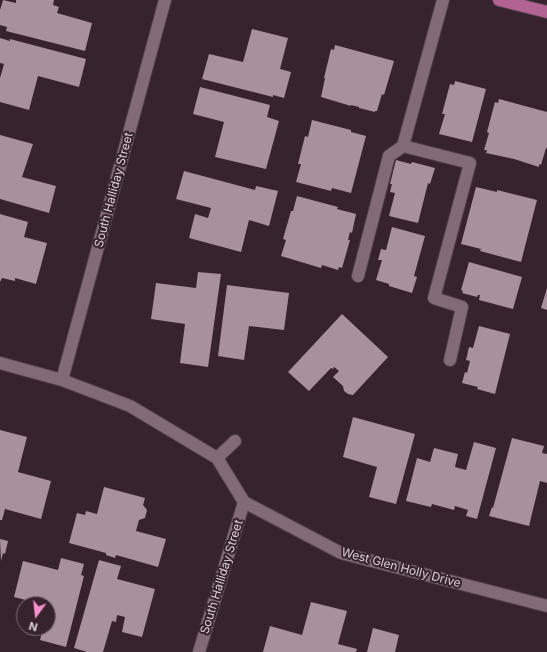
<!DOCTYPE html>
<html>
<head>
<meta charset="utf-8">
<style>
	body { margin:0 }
	#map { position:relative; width:547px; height:652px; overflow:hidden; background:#36232e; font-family:Inter,sans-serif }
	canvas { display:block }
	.north { position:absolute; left:16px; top:596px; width:40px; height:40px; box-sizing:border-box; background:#36232e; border:1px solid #7a6972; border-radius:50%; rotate:195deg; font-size:11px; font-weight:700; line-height:16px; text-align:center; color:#dfd2d9 }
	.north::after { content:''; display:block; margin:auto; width:14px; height:18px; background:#f790cd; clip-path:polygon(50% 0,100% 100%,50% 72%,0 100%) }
</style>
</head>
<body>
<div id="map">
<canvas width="547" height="652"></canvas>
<div class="north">N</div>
</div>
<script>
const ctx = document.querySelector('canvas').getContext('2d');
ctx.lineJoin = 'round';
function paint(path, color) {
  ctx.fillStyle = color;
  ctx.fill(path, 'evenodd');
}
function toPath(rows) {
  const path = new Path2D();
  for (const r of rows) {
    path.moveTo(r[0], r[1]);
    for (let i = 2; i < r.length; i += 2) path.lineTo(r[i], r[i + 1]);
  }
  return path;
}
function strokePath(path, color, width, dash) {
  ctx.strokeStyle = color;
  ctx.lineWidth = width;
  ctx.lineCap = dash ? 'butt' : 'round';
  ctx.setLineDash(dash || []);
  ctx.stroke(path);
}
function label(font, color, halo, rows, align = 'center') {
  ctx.font = font + ' Inter,sans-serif';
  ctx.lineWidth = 4;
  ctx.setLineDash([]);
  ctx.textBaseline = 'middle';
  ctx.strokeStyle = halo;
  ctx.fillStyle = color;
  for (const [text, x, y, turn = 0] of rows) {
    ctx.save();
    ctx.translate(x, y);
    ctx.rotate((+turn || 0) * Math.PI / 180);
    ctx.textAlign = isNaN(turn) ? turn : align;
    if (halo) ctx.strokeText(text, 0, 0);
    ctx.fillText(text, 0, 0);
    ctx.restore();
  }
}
const building = toPath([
	[3,0,16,3,16,0,54,0,53,5,59,7,57,13,92,23,85,51,6,31,7,27,0,25,0,10],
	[252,29,288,38,280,69,291,72,284,98,273,95,273,97,202,79,209,54,243,62],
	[0,38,10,41,10,39,86,59,79,87,38,76,29,110,0,102,0,78,4,64,0,63],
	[335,45,394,61,384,95,382,94,377,111,375,111,375,112,359,108,359,107,351,105,351,106,321,97,325,78,324,78,331,49,334,50],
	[455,81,486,89,472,142,439,134,445,114,442,114,450,84,454,85],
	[200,87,270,105,267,117,279,121,266,169,215,157,224,122,193,114],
	[499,99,547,112,547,148,546,148,541,165,539,164,539,167,514,159,486,153,487,150,484,150,489,133,487,132,495,102,498,103],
	[312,120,351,130,351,132,366,136,351,193,332,188,331,191,296,182,301,164,298,164,305,136,308,137],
	[0,135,33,144,22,177,56,186,49,213,0,199],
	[396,160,411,164,412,162,435,168,430,184,428,183,418,223,389,216,395,193,390,192,392,184,390,184],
	[184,171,255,190,256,186,278,191,269,226,249,220,241,252,189,238,195,214,208,218,211,208,176,199],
	[476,187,497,192,497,190,537,200,521,262,480,251,481,249,461,244],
	[297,196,338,207,337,209,356,214,352,233,350,232,348,240,350,240,342,268,339,267,338,270,322,265,321,268,281,256,286,240,283,239,291,211,293,211],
	[0,214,28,222,24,237,47,243,36,284,15,278,15,281,2,278,0,282],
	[392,227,425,236,414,276,417,277,412,293,389,286,389,284,376,280,382,260,378,260,381,249,386,250],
	[469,262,522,277,513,309,479,300,480,295,478,295,477,297,462,293,463,291,461,290],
	[198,272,221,274,208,367,180,363,185,324,151,319,156,283,196,288],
	[227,285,289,293,284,330,249,326,244,360,218,356],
	[547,288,547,310,541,308],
	[342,314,388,357,353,395,348,394,344,391,343,386,333,377,339,371,334,367,333,369,331,368,309,391,288,372],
	[479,326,510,334,495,394,477,389,478,387,462,383,465,372,467,373,470,361,466,360,469,347,473,348],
	[353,417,415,434,396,504,369,497,377,467,343,457],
	[0,430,27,437,18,472,51,481,41,519,5,509,2,520,0,520],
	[512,438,544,446,542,453,547,454,547,483,540,481,529,526,489,516,492,507,493,508],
	[474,442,496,448,477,519,466,516,468,510,455,506,454,510,432,504,431,507,406,501,417,458,430,462,434,448,458,454,455,467,466,470],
	[104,487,145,498,143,505,147,510,145,518,139,520,136,531,166,539,158,567,116,555,115,558,106,555,106,553,69,543,77,513,85,515,86,511,97,514],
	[0,539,8,541,5,554,3,553,1,561],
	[61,558,84,564,81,575,84,576,66,647,40,640,43,628,48,628,48,604,41,604,14,597,23,561,58,570],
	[99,560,121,566,117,579,155,589,142,637,122,632,125,617,117,615,116,622,112,621,103,652,87,652,74,648],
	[311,602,347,611,338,644,357,649,356,652,263,652,270,626,302,635],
	[373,628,399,635,395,652,367,652]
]);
const minor = toPath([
	[443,0,403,146,470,163,434,298,462,307,450,360],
	[358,276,389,156,403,146],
	[0,363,62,380,130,406,217,458,244,502,341,553,547,606],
	[62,380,165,0],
	[217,458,235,441],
	[199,652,244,502]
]);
const major = toPath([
	[499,0,547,12]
]);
const streetNames = [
	["South Halliday Street",114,190,-75],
	["West Glen Holly Drive",401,568,15],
	["South Halliday Street",222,577,-73]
];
paint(building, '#a9909d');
strokePath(minor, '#4f3f49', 14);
strokePath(major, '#4f3f49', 14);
strokePath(minor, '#826b77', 12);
strokePath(major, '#b26393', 12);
label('12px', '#dfd2d9', '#36232e', streetNames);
</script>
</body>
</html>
